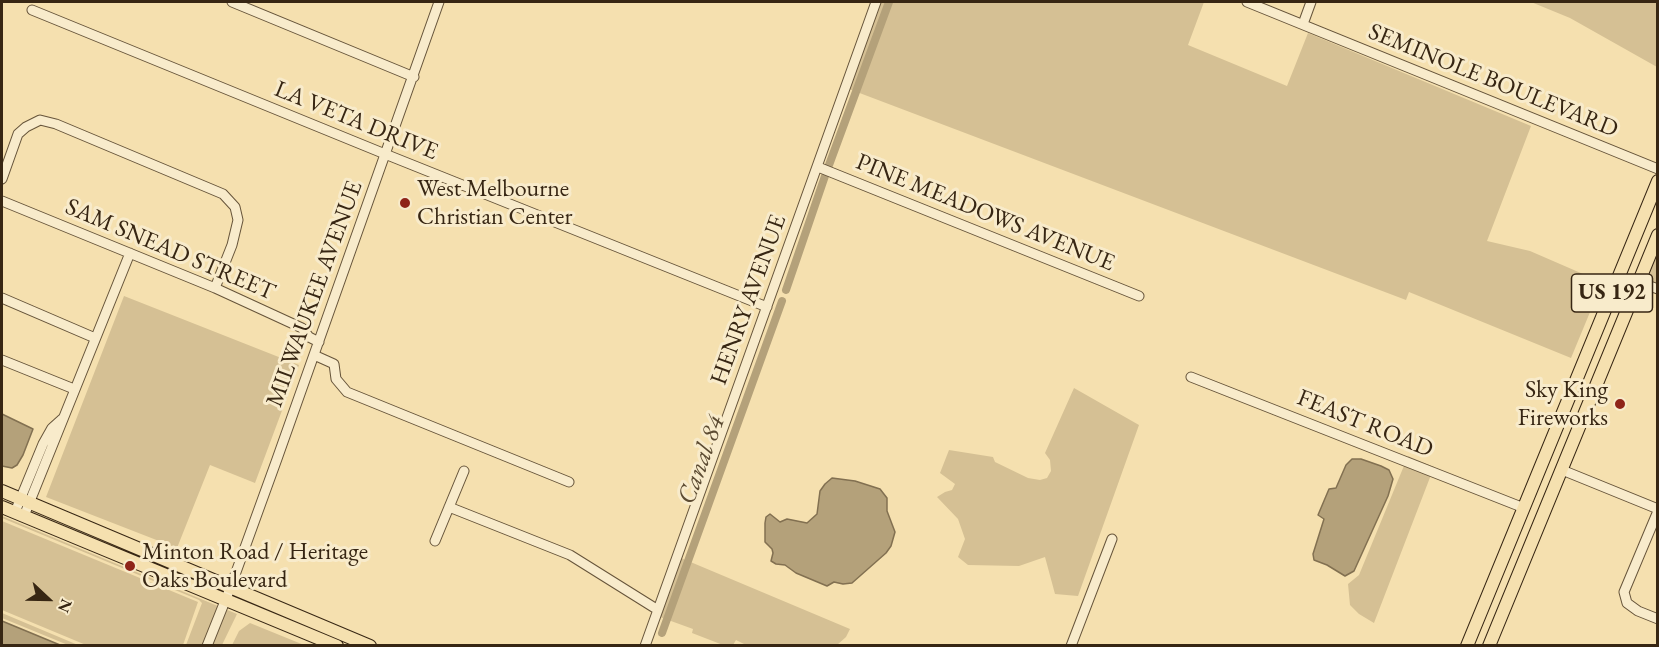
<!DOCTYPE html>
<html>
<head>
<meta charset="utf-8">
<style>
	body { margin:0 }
	#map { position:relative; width:1659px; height:647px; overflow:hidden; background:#f5e0af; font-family:"EB Garamond",serif }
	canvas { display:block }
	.frame { position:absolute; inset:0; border:3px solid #372613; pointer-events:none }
	.north { position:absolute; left:18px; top:569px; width:60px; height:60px; -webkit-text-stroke:4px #f8ebcb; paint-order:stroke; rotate:112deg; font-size:16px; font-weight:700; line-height:24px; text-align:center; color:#372613 }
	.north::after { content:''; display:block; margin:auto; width:21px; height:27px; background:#372613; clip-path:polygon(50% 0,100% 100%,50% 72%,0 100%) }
</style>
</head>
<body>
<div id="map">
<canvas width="1659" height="647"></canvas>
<div class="frame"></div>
<div class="north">N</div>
</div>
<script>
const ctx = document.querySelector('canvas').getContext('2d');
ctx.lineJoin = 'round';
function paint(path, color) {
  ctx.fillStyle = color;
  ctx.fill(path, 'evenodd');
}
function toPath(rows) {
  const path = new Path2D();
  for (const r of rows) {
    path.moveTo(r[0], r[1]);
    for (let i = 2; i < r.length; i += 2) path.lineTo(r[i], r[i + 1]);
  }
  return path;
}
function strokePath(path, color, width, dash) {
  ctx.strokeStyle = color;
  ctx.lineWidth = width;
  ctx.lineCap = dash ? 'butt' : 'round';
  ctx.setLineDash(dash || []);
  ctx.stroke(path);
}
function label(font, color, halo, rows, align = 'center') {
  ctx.font = font + ' "EB Garamond",serif';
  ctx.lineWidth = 6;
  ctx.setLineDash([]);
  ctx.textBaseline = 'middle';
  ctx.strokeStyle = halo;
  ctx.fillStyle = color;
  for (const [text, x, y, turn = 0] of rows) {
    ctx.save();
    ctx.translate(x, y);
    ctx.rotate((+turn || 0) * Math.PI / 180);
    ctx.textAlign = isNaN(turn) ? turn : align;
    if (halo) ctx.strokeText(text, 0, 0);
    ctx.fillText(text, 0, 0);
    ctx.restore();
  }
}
const green = toPath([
	[880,2,1204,2,1188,45,1287,86,1308,33,1531,126,1487,241,1530,251,1590,277,1600,288,1571,358,1409,292,1406,300,849,89],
	[1531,2,1657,2,1657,67,1570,18],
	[1657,248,1657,284,1645,279],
	[124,296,299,365,255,483,210,465,177,548,46,497],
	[1074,388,1139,425,1078,596,1055,594,1045,557,1019,566,968,565,958,557,965,539,958,519,937,497,945,492,952,490,955,484,940,473,949,450,993,457,995,462,1028,478,1040,480,1047,478,1051,471,1050,460,1045,453],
	[1408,456,1434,467,1374,623,1359,614,1350,605,1348,584,1359,575],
	[2,516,237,614,222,645,186,645,202,603,199,600,2,518],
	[2,521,198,602,183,645,86,645,2,610],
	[681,558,850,629,846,637,837,645,748,646,736,640,733,645,723,645,692,633,693,629,660,617],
	[2,613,78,645,68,645,2,618],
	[250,623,304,645,232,645,239,631]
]);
const water = toPath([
	[2,414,33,429,23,455,17,465,12,468,2,466,2,414],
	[1352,459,1361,459,1381,466,1389,470,1393,479,1388,496,1354,571,1345,576,1327,565,1314,560,1313,554,1324,519,1318,515,1329,489,1336,488,1346,465,1352,459],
	[832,478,855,481,880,489,887,498,887,511,895,532,891,546,886,553,852,583,843,584,834,582,827,586,796,573,785,565,776,564,771,561,773,553,772,549,765,542,765,523,766,517,770,514,780,522,787,519,807,523,817,514,820,491,825,484,832,478],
	[2,621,60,645,2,645,2,621]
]);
const canal = toPath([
	[829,165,889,2],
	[786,290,825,176],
	[662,633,782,301]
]);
const minor = toPath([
	[232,2,414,77],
	[1247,2,1658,169],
	[32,10,385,154,767,307],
	[1303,24,1311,2],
	[818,167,1139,296],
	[2,179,18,134,26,127,40,120,56,124,223,194,235,207,238,220,232,245,215,288],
	[2,201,215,288,302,328,309,337,319,342],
	[1638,282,1658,289],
	[2,298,95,338],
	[314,355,334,364,336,379,347,392,569,482],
	[2,360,74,389],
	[1191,377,1524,508],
	[1562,470,1658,509],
	[449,507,570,555,658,610],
	[1658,511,1624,592,1627,603,1638,611,1658,619],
	[15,512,43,444,52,428,62,419],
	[24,516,130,253],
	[435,541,464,471],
	[207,646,231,586,277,459,439,2],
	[645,646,876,2],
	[1071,646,1112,539]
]);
const major = toPath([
	[2,491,370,646],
	[2,507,337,646],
	[1467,646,1658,181],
	[1489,646,1658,235]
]);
const markers = [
	[405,203,6,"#8f2418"],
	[1620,404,6,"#8f2418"],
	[130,566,6,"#8f2418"]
];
const shields = [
	[1612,293,81]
];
const shieldNames = [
	["US 192",1612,293]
];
const streetNames = [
	["SEMINOLE BOULEVARD",1493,81,22],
	["LA VETA DRIVE",356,121,22],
	["PINE MEADOWS AVENUE",985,213,22],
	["SAM SNEAD STREET",170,250,23],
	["MILWAUKEE AVENUE",315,294,-70],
	["HENRY AVENUE",749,300,-70],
	["FEAST ROAD",1365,424,22]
];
const poiNames = [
	["West Melbourne",417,189],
	["Christian Center",417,217],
	["Sky King",1608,390,"right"],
	["Fireworks",1608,418,"right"],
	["Minton Road / Heritage",142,552],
	["Oaks Boulevard",142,580]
];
const waterNames = [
	["Canal 84",702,460,-70]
];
paint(green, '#d5c094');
paint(water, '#b4a17a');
strokePath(water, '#827051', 1.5);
strokePath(canal, '#b4a17a', 8);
strokePath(minor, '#66543a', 11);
strokePath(major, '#372613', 14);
strokePath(minor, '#f8ebcb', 9);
strokePath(major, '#f5e0af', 12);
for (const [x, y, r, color] of markers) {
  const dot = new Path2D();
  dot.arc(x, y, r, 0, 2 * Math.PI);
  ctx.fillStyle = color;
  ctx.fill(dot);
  strokePath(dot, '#f8ebcb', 2);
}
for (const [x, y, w] of shields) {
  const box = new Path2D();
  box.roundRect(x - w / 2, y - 19, w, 38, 4.5);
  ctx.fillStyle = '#f8ebcb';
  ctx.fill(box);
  strokePath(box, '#372613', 1.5);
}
label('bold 22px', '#372613', null, shieldNames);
label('24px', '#372613', '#f8ebcb', streetNames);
label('24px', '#372613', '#f8ebcb', poiNames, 'left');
label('italic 26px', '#5c4b32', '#f8ebcb', waterNames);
</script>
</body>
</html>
